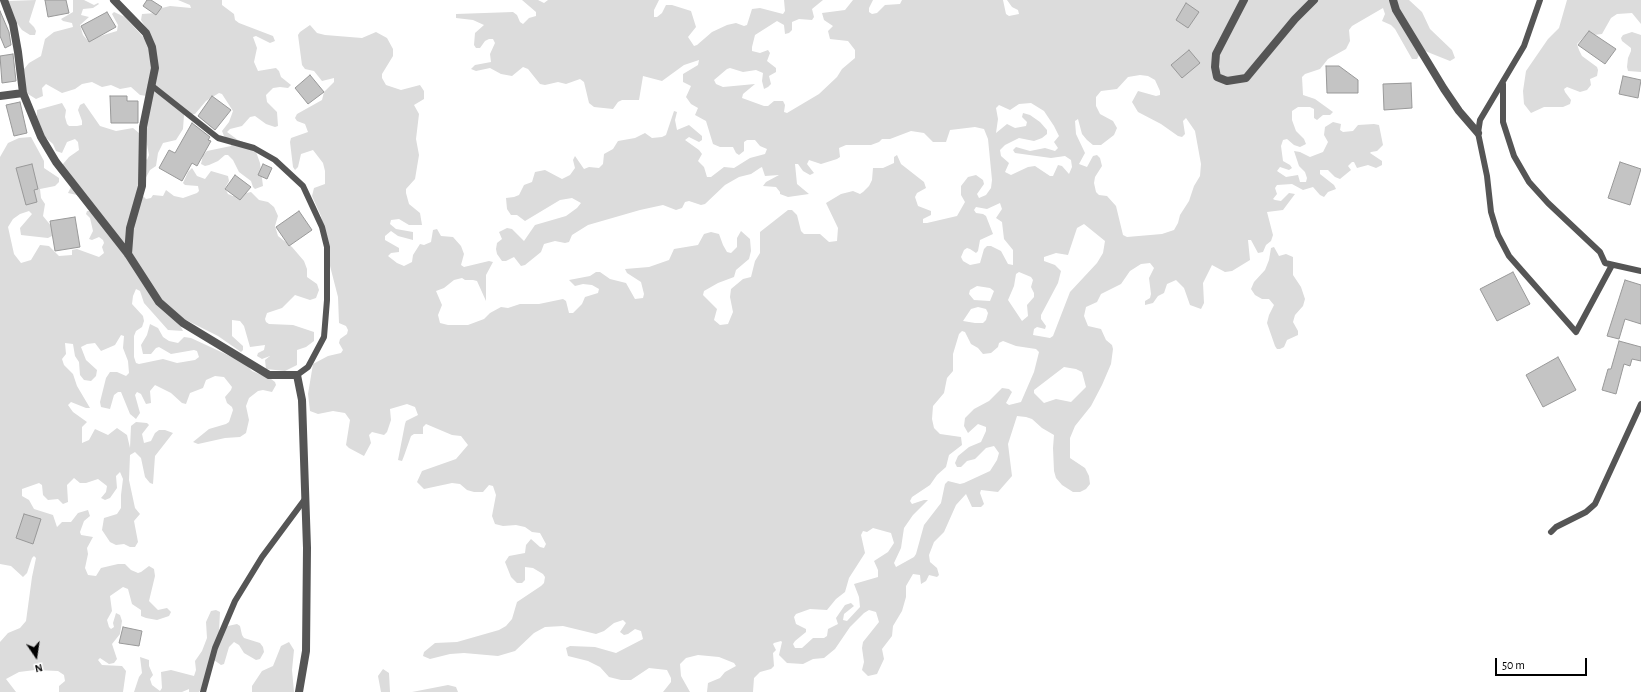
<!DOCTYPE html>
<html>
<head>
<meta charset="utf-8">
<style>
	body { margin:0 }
	#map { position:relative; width:1641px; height:692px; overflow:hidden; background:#fff; font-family:"Alegreya Sans",sans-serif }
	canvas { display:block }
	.north { position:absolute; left:16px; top:636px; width:40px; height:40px; -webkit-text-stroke:3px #fff; paint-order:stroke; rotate:167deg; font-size:11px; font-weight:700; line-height:16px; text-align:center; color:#000 }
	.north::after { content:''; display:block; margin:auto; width:14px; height:18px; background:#000; clip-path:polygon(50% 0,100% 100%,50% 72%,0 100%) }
	.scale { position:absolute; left:1495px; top:658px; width:92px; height:18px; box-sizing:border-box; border:2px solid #000; border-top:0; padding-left:5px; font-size:12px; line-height:14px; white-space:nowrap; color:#000; -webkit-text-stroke:3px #fff; paint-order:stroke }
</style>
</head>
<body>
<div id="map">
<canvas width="1641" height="692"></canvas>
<div class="north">N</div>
<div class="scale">50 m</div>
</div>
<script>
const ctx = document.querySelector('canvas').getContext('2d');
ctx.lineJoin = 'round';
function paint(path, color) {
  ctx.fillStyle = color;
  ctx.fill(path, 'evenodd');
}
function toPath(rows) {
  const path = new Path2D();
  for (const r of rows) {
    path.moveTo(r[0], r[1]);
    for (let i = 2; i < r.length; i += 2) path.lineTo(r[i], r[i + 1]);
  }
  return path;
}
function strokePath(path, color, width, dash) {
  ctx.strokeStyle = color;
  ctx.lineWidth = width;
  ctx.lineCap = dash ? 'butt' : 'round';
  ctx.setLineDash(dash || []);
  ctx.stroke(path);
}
const green = toPath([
	[36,0,29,22,34,27,36,31,35,35,30,35,22,30,8,11,8,1],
	[73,0,84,0,94,5,98,3,99,4,93,8,83,9,81,15,89,17,80,25,83,35,89,42,97,37,117,31,118,25,112,14,114,12,125,17,144,38,146,28,141,20,142,14,156,13,162,8,170,6,191,8,190,5,178,0,222,0,222,5,234,14,235,20,239,23,273,36,275,41,270,43,256,36,253,37,257,48,254,62,258,71,276,68,279,71,281,77,291,85,288,88,280,87,273,88,266,95,267,102,277,112,278,126,275,127,266,124,255,116,250,117,242,126,230,129,227,132,238,140,254,146,260,163,263,186,255,189,253,187,251,181,239,172,233,160,228,155,225,155,218,161,209,165,205,166,201,164,203,155,207,151,231,146,231,142,224,136,222,131,229,122,233,111,222,94,219,93,206,101,195,114,184,115,183,129,176,140,163,143,158,153,156,166,150,170,142,185,142,195,146,199,151,198,153,195,163,196,166,190,174,196,183,198,197,193,199,191,198,186,185,185,183,183,188,172,192,168,197,176,205,179,211,171,228,176,229,181,225,188,228,194,233,196,251,192,259,200,268,202,274,207,278,216,275,226,278,236,292,247,304,261,307,269,307,277,317,284,319,290,316,298,310,300,295,295,282,308,267,313,265,319,266,322,269,324,293,325,314,332,314,341,306,347,297,350,297,365,285,371,266,369,265,360,270,356,262,359,257,356,258,353,264,350,265,345,250,347,244,326,240,321,232,320,232,336,243,346,243,350,241,352,218,336,182,318,179,323,183,331,168,330,144,303,140,291,136,289,133,296,132,304,143,316,144,321,142,327,136,331,134,336,134,357,136,363,139,364,163,359,177,363,195,360,199,357,197,351,194,350,171,354,159,347,156,348,151,354,143,354,141,345,147,335,150,324,158,328,163,337,169,341,178,343,184,337,191,338,245,363,252,371,271,379,275,382,276,385,272,392,263,390,258,391,249,398,246,406,249,420,246,433,240,437,225,438,198,444,193,442,209,429,226,424,229,422,233,410,232,407,227,403,225,397,231,390,232,387,224,377,215,376,206,380,203,388,190,393,186,404,182,403,171,393,155,385,150,391,151,403,146,404,141,394,137,392,135,395,140,413,136,419,130,414,121,392,118,392,114,395,110,409,101,407,100,402,106,378,110,372,117,372,126,376,129,373,128,361,123,348,124,336,121,335,115,345,101,351,95,343,87,344,81,347,86,360,97,370,96,376,91,381,84,380,80,375,79,362,75,356,73,344,65,343,66,354,62,359,64,365,73,374,77,386,90,408,86,408,71,402,68,405,73,412,87,422,82,427,82,443,89,440,95,429,108,435,117,428,127,435,130,448,131,426,136,422,147,423,149,425,142,434,144,443,151,441,155,433,159,430,165,430,173,433,155,456,153,484,150,483,145,477,141,458,135,452,130,455,129,480,135,508,140,514,134,521,138,542,135,547,130,547,124,544,116,545,110,542,102,530,104,518,117,514,121,508,121,495,123,479,120,472,116,476,117,488,110,498,105,500,101,498,106,492,107,486,98,479,86,483,80,483,74,478,67,485,68,502,63,504,58,499,48,500,43,495,42,485,39,483,22,489,22,496,29,500,34,509,53,515,57,527,62,522,71,522,78,513,88,510,90,516,84,521,80,532,81,535,93,537,87,548,88,554,85,568,88,575,96,576,101,568,118,564,125,564,131,570,138,573,141,572,149,566,154,569,155,576,149,601,158,610,167,608,171,612,169,616,157,620,146,618,141,616,141,610,132,604,128,589,123,587,110,596,112,611,107,620,109,627,111,629,114,627,113,623,116,613,120,615,122,621,120,634,112,644,117,659,114,663,109,664,100,658,98,660,102,665,122,666,126,671,123,692,59,692,59,686,65,681,64,675,58,671,35,670,19,672,6,679,16,692,0,692,0,642,8,633,20,628,26,621,32,577,36,558,34,556,32,558,27,573,23,577,11,566,0,564,0,157,8,143,19,138,31,137,44,161,44,168,59,178,59,182,55,186,40,189,41,198,45,204,43,216,52,227,52,236,48,238,21,235,20,228,32,214,29,211,20,214,13,219,8,227,14,254,21,263,31,260,40,245,49,246,59,256,72,255,72,250,77,249,99,257,104,253,102,247,104,243,103,240,99,237,92,240,89,239,93,231,90,218,86,214,87,211,90,211,77,195,68,193,72,185,63,172,63,164,69,157,79,150,78,142,75,139,67,142,62,153,56,151,53,144,45,137,37,117,37,110,62,103,66,110,65,117,67,124,69,126,77,126,82,125,82,121,78,110,80,105,84,103,100,126,116,131,133,128,139,133,142,154,147,160,149,155,144,129,147,96,140,95,131,87,120,89,111,85,102,87,92,82,82,84,75,89,62,93,46,84,42,88,43,96,36,99,28,94,25,90,24,69,29,63,41,56,45,39,54,32,73,27,72,23,63,21,61,19,73,12],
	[522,0,538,0,544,3,548,0,659,0,654,10,654,17,657,17,662,13,666,5,672,5,691,11,696,27,688,37,694,46,697,45,712,32,727,25,736,23,744,26,747,25,752,9,760,8,783,14,785,11,784,0,823,0,812,9,814,17,812,20,799,19,792,22,792,30,789,33,785,34,784,25,777,21,755,35,752,47,752,51,760,53,768,50,770,53,767,61,776,68,776,72,769,76,771,84,768,87,764,89,762,81,763,73,756,70,743,72,730,68,727,69,714,80,716,84,723,87,755,84,743,94,742,98,764,106,768,106,774,101,783,101,785,105,784,112,787,113,819,94,837,77,842,69,855,58,855,50,848,41,830,39,828,31,833,26,824,20,822,13,845,10,853,0,873,0,869,8,869,12,872,14,877,13,885,5,900,4,902,0,1003,0,1006,14,1009,16,1019,14,1018,10,1012,7,1007,0,1409,0,1422,12,1430,29,1452,50,1455,58,1450,61,1425,51,1420,53,1417,59,1412,59,1395,29,1391,25,1382,21,1385,14,1383,8,1352,26,1349,30,1350,41,1346,49,1328,59,1320,69,1305,74,1302,77,1303,95,1315,99,1333,112,1330,115,1323,115,1317,120,1314,118,1314,109,1310,107,1298,107,1292,111,1292,120,1296,131,1304,139,1306,144,1300,147,1294,145,1287,139,1283,140,1281,146,1283,161,1290,165,1292,168,1289,170,1280,167,1277,171,1286,177,1298,175,1300,182,1306,182,1307,178,1305,172,1299,166,1294,151,1300,152,1310,157,1323,152,1328,142,1324,135,1325,127,1333,122,1341,124,1340,130,1343,132,1353,131,1358,125,1374,124,1379,125,1383,145,1377,151,1371,152,1370,153,1382,161,1382,165,1376,168,1368,165,1357,168,1354,162,1352,162,1348,166,1351,170,1340,179,1335,177,1328,170,1320,170,1320,174,1334,185,1336,189,1328,192,1324,197,1320,195,1313,187,1303,190,1292,184,1277,185,1275,188,1277,194,1273,199,1275,200,1281,201,1289,193,1295,194,1283,210,1267,212,1273,235,1271,241,1266,245,1263,252,1258,253,1251,240,1248,240,1250,260,1232,271,1225,272,1212,265,1203,283,1204,303,1201,309,1190,305,1184,288,1176,280,1167,284,1164,293,1158,296,1153,303,1145,305,1145,301,1150,298,1151,294,1149,278,1154,268,1150,263,1141,264,1130,271,1121,284,1101,294,1097,302,1086,307,1084,316,1088,326,1101,329,1106,340,1112,345,1113,349,1111,364,1102,385,1091,406,1075,426,1070,438,1070,458,1085,468,1089,476,1090,484,1086,489,1080,492,1073,492,1062,485,1056,478,1054,471,1053,448,1054,435,1042,428,1032,419,1026,417,1017,416,1008,444,1012,476,998,492,981,490,980,493,984,504,981,507,972,507,966,494,956,505,944,532,934,542,929,555,930,562,937,568,939,575,937,577,929,575,926,581,921,584,920,575,913,574,906,586,906,597,902,611,893,626,892,636,882,649,884,659,877,674,868,676,862,670,864,662,862,648,863,642,879,622,876,612,869,610,864,613,850,627,835,649,824,658,813,659,803,664,787,663,779,655,782,642,781,641,774,643,773,644,776,650,773,653,774,666,771,669,760,672,754,678,753,692,707,692,708,683,720,678,725,672,736,666,734,663,719,657,698,655,686,658,680,664,681,676,690,692,663,692,671,682,671,678,667,670,649,668,631,680,621,680,609,677,600,667,588,661,568,656,566,648,570,646,595,647,616,653,643,639,641,631,635,629,628,634,624,635,620,632,626,623,623,620,614,623,604,631,596,634,563,626,545,627,534,633,515,651,498,656,464,653,450,654,430,659,423,656,424,652,435,643,457,642,499,630,506,626,512,619,517,602,541,586,544,583,545,577,543,574,533,568,525,567,525,580,522,583,517,583,511,577,505,562,509,556,525,553,526,545,531,539,540,547,544,548,546,544,540,533,532,532,525,527,516,525,503,526,495,524,492,516,496,495,493,486,489,485,483,492,474,492,467,490,460,484,452,483,424,489,417,482,422,471,456,459,468,445,461,436,452,435,426,424,423,427,423,434,414,434,411,436,404,456,402,461,398,460,405,424,406,421,418,415,415,407,407,404,390,409,391,420,387,432,384,435,372,432,369,435,371,443,364,456,349,448,346,445,350,420,345,413,333,411,318,414,310,411,308,394,313,364,328,356,341,353,343,350,339,343,340,339,347,334,348,330,346,326,339,323,338,297,329,262,328,246,321,216,312,196,314,188,325,184,325,171,323,163,313,150,301,154,298,167,295,170,293,167,290,142,291,138,308,132,305,124,297,121,295,118,297,114,322,100,324,92,334,82,334,78,322,81,314,71,305,69,302,65,298,35,300,32,310,25,317,33,325,35,362,38,376,32,387,38,393,49,393,56,382,74,382,78,386,85,401,90,420,85,424,91,424,99,414,105,419,114,416,139,419,155,415,179,406,189,406,193,409,204,420,213,422,225,409,225,399,219,391,220,390,224,396,229,413,232,413,240,398,236,391,231,385,236,385,240,399,248,399,252,391,253,388,256,397,263,404,266,412,262,413,255,420,244,424,245,431,242,433,230,437,229,441,236,453,237,461,246,464,254,461,265,464,267,489,261,493,262,486,275,486,301,477,281,473,280,465,280,462,278,454,280,444,288,436,291,442,305,438,315,440,323,448,325,468,325,484,319,490,313,501,307,508,308,520,304,539,304,563,299,566,301,569,313,573,313,582,304,585,297,598,293,599,289,592,285,583,284,575,286,569,280,590,276,596,272,600,272,610,279,626,283,635,299,643,298,644,294,641,282,627,273,625,269,649,267,669,260,674,249,698,245,704,234,711,232,719,234,723,245,727,252,731,253,737,247,737,238,741,231,750,239,751,251,749,259,736,270,734,277,718,283,704,291,703,295,717,309,714,320,720,325,728,324,733,312,730,297,731,289,743,279,751,277,755,261,760,253,760,232,788,210,792,210,797,215,801,231,804,234,820,234,829,242,837,241,838,228,826,203,841,194,853,191,860,194,863,192,869,186,872,180,873,168,883,168,894,163,894,157,897,155,901,164,924,182,926,188,917,193,915,197,918,206,931,211,931,215,923,219,923,223,927,223,957,216,965,202,961,195,961,186,968,177,976,175,983,180,984,184,977,194,979,198,986,195,991,188,992,180,988,139,984,129,975,127,950,130,946,142,933,142,924,133,911,131,890,139,882,139,879,142,871,145,846,145,839,148,840,157,837,159,821,164,809,160,807,164,814,173,810,175,803,171,798,164,795,164,797,184,809,194,788,197,780,194,780,192,776,187,763,186,766,182,779,175,765,176,762,167,760,168,751,174,739,177,725,185,705,204,701,205,689,201,685,202,682,208,676,210,663,205,640,210,588,225,572,235,569,242,565,243,555,241,544,244,541,252,525,265,521,266,514,257,506,261,502,261,497,254,496,249,497,243,502,239,499,232,507,228,512,229,524,241,535,225,566,216,577,208,581,203,572,198,560,200,525,221,517,215,511,215,507,209,506,198,514,197,519,195,524,185,532,182,535,172,545,170,562,179,570,175,575,168,573,160,575,156,584,169,589,167,599,168,603,164,604,154,613,149,618,141,635,138,645,133,652,138,662,137,666,135,674,111,677,112,675,120,677,130,689,125,702,136,702,140,699,142,689,137,685,140,699,150,702,154,698,161,704,167,707,177,711,177,724,167,734,168,750,158,765,154,767,149,760,146,755,140,747,140,744,142,744,151,739,155,736,153,733,147,720,147,713,144,706,121,695,115,698,108,691,104,686,97,691,86,683,82,683,74,698,65,699,60,684,65,662,81,643,76,639,100,622,100,618,102,613,109,594,107,589,103,584,82,580,79,566,84,558,82,545,85,540,84,528,69,523,67,512,76,501,74,490,68,476,71,471,69,475,65,491,62,490,54,495,43,493,39,489,39,485,41,480,48,476,48,474,45,475,33,484,25,473,20,456,18,456,14,513,12,517,15,520,22,523,24,529,18,536,16,536,12],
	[1140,75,1148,76,1155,80,1160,91,1160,95,1156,96,1138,91,1132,102,1138,112,1161,124,1178,136,1182,137,1185,134,1183,121,1186,118,1195,131,1201,164,1200,176,1194,186,1189,201,1180,215,1178,223,1174,230,1162,234,1127,237,1123,235,1116,206,1107,196,1099,195,1096,192,1094,183,1095,177,1102,166,1100,158,1097,155,1093,156,1087,167,1079,164,1085,153,1076,134,1075,121,1078,119,1082,134,1087,140,1093,145,1101,145,1114,135,1117,128,1113,121,1100,114,1096,106,1096,97,1101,91,1117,89,1128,77],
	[1031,103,1044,111,1054,126,1059,136,1054,142,1058,148,1055,151,1045,148,1030,151,1016,147,1013,150,1015,153,1051,158,1065,156,1071,160,1072,167,1069,174,1062,166,1058,165,1053,176,1050,176,1035,166,1028,167,1011,175,1005,172,1009,163,1001,156,1000,150,1005,145,1019,138,1034,141,1042,138,1047,134,1047,130,1040,122,1030,115,1023,113,1022,117,1027,122,1026,126,1015,128,1007,124,996,133,998,119,996,108,999,105,1010,110,1019,104],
	[1000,203,1002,209,996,218,1002,222,1004,239,1013,250,1013,265,1008,264,1001,251,991,246,987,246,984,249,980,263,970,265,963,261,961,257,964,250,967,248,970,249,976,253,978,251,980,240,993,234,986,216,983,214,976,213,974,210,976,207,987,209],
	[1084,224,1105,241,1103,253,1097,263,1070,292,1053,336,1050,338,1033,335,1034,329,1037,327,1045,329,1046,326,1041,319,1041,315,1058,283,1061,271,1055,265,1044,261,1044,257,1056,253,1068,255,1077,228],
	[1019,272,1031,277,1033,280,1031,287,1034,293,1034,297,1027,305,1028,316,1022,321,1008,300,1014,286,1016,274],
	[977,286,990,288,994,291,990,301,974,300,969,294,970,290],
	[978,307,986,309,988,313,986,320,983,323,975,323,963,321,971,309],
	[962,331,965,332,971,344,978,348,983,354,991,353,998,347,999,343,1003,341,1016,346,1036,349,1039,352,1034,372,1021,402,1009,405,1006,403,1012,392,1009,389,1002,388,989,401,974,409,965,418,964,426,968,433,978,424,986,427,986,431,981,442,969,447,958,456,955,463,957,467,961,467,967,461,975,459,986,448,994,446,999,453,997,460,990,471,964,483,960,484,948,481,945,484,941,503,924,525,916,554,914,557,896,567,894,563,901,548,904,528,913,515,928,500,924,500,912,504,910,501,912,497,930,485,937,475,946,467,949,455,962,445,961,437,940,434,934,428,932,419,933,406,944,393,947,378,953,371,953,354,959,334],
	[1064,367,1076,369,1082,372,1086,387,1071,402,1056,399,1044,403,1034,393,1034,390],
	[873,528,891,533,894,543,888,552,874,561,878,570,878,577,854,584,859,597,860,607,847,621,843,620,844,614,854,606,851,603,845,605,836,618,838,624,828,629,827,636,824,638,813,638,802,648,795,648,793,644,795,641,806,632,806,629,796,624,794,617,796,614,810,609,827,610,836,599,845,592,849,578,865,553,861,535,863,531,867,532],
	[1567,0,1641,0,1641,24,1632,13,1617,14,1611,18,1602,34,1585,36,1577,44,1579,50,1582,56,1597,67,1598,70,1597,76,1590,79,1591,85,1587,90,1580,92,1567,87,1564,89,1565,92,1571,100,1570,104,1563,107,1544,107,1531,113,1524,104,1523,91,1526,71,1548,39,1559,28],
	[1632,32,1641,35,1641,72,1628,71,1627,67,1628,58,1631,51,1631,48,1622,41,1621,38,1623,35],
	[1274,247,1279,256,1286,254,1293,257,1293,275,1301,287,1305,299,1303,306,1295,315,1293,322,1298,331,1298,335,1287,340,1284,347,1280,349,1277,349,1275,346,1267,323,1269,315,1274,305,1269,299,1262,299,1255,295,1251,289,1254,282,1265,270,1269,260,1271,248],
	[216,610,220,612,219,632,228,626,237,624,240,626,242,635,244,638,260,643,263,647,264,652,260,659,256,660,244,653,239,645,234,642,229,647,224,664,221,665,214,660,202,688,199,692,189,692,189,689,182,692,134,692,139,677,142,673,140,657,149,660,149,666,153,675,150,679,152,685,160,691,162,688,161,672,171,670,194,676,196,670,195,661,202,651,207,638,206,622,211,611],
	[289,642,294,650,292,670,294,692,252,692,252,686,262,671,273,666,281,646],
	[383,669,389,673,390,692,381,692,378,676],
	[448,685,456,687,458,692,412,692]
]);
const building = toPath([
	[45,0,66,0,69,13,48,17,45,0],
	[147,0,151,0,162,7,156,15,143,6,147,0],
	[1186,3,1199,12,1188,28,1176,20,1186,3],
	[0,11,9,32,11,45,5,48,0,36,0,11],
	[107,12,116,27,89,42,81,26,107,12],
	[1589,31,1616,49,1605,64,1578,45,1589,31],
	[1189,50,1200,63,1182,78,1171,65,1189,50],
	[13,54,16,81,2,83,0,56,13,54],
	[1326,66,1339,66,1358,80,1358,93,1327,93,1326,66],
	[310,75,324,92,308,104,295,88,310,75],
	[1623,76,1641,80,1638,98,1619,94,1623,76],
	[1411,83,1412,108,1384,110,1383,84,1411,83],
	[110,96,127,96,127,101,138,101,138,123,111,123,110,96],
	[212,96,231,110,215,130,198,116,212,96],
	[20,102,27,133,14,136,6,105,20,102],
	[192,123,210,137,208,140,211,141,197,166,192,163,182,181,159,168,169,150,175,153,192,123],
	[1620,162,1641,169,1630,205,1608,198,1620,162],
	[32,164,38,189,34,190,37,202,26,205,16,168,32,164],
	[263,164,272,168,267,179,258,175,263,164],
	[235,175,251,187,240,200,225,189,235,175],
	[299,211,312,230,289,246,276,227,299,211],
	[75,217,80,247,55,251,50,221,75,217],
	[1513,272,1530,304,1497,321,1480,289,1513,272],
	[1625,280,1641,285,1641,324,1625,319,1619,339,1607,336,1625,280],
	[1619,341,1641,347,1641,361,1632,359,1630,366,1624,364,1616,394,1602,390,1608,369,1611,369,1619,341],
	[1558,357,1576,390,1543,407,1526,375,1558,357],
	[24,514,41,519,33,544,16,538,24,514],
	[123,627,142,631,139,646,119,643,123,627]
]);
const service = toPath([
	[1540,0,1524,46,1480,120,1478,133,1487,176,1491,212,1498,235,1509,256,1576,332,1612,265],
	[1503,84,1503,122,1514,156,1529,182,1548,203,1600,252,1605,263,1641,271],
	[151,85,218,138,254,148,275,160,303,186,322,227,327,247,327,300,324,337,308,367,297,375],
	[1551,532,1556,527,1586,512,1595,504,1641,404],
	[203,692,215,648,235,601,262,557,305,499]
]);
const minor = toPath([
	[4,0,13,24,18,52,23,93],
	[114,0,146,33,152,47,155,68,143,127,142,186,130,228,128,254],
	[1244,0,1216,54,1215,67,1217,77,1227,81,1246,78,1295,19,1314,0],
	[1393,0,1396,10,1444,89,1459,111,1478,133],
	[0,96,23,93,41,137,56,162,128,254,159,302,183,323,269,375,297,375,302,400,307,548,306,651,299,692]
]);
paint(green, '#dcdcdc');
paint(building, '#c4c4c4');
strokePath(building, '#999', 1);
strokePath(service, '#555', 6);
strokePath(minor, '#555', 8);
</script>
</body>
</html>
